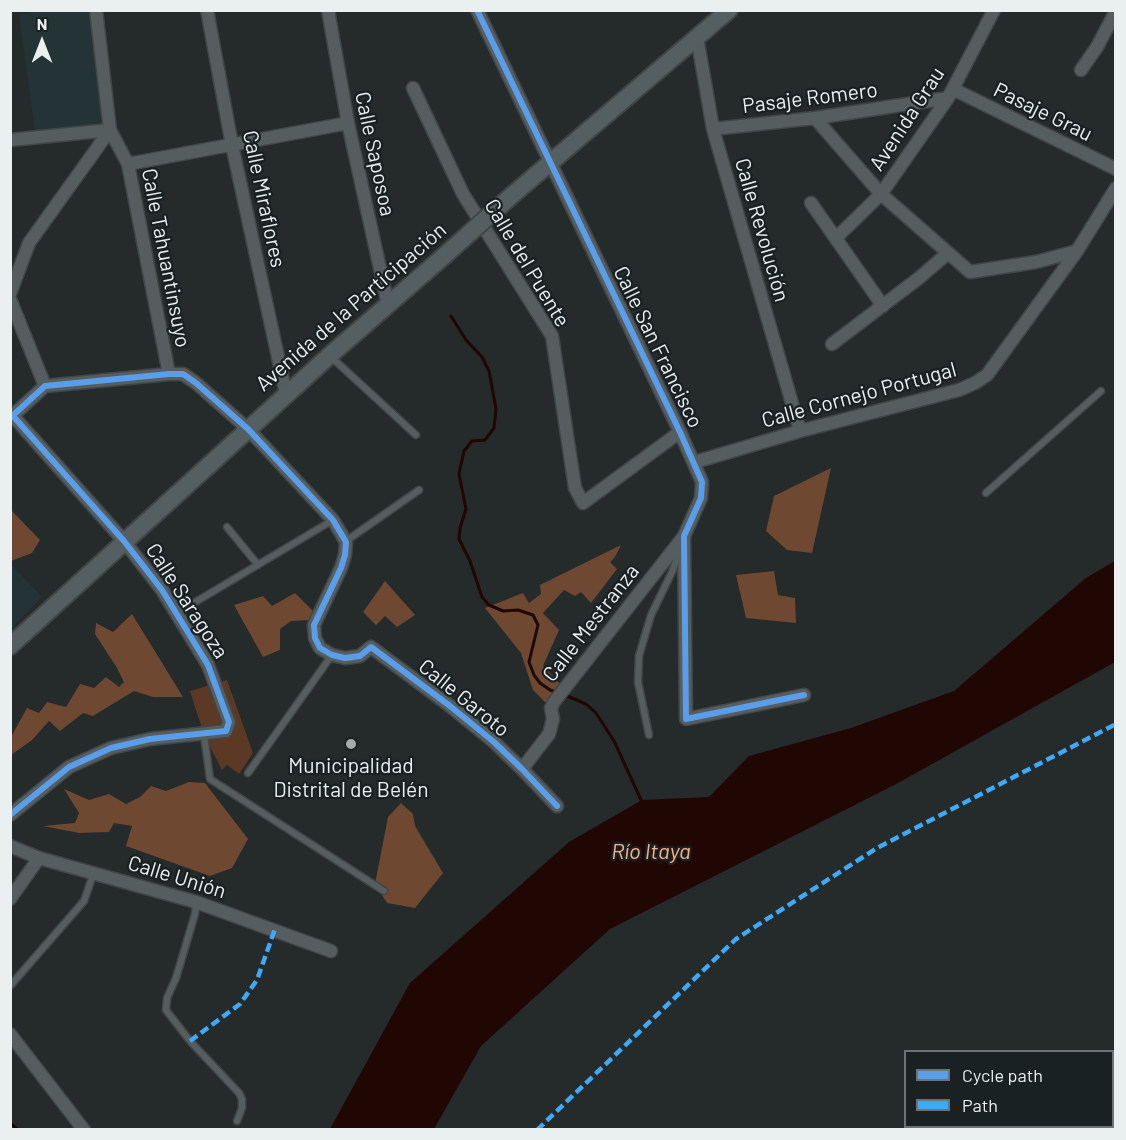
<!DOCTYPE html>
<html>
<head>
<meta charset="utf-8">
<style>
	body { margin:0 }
	#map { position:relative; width:1126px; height:1140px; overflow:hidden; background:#252a2b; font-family:Barlow,sans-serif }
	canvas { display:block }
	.frame { position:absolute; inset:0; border:12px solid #eaeff0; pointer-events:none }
	.legend { position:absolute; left:904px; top:1050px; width:210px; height:78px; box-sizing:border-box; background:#192123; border:2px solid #6d7375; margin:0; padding:8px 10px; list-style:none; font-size:18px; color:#eaeff0 }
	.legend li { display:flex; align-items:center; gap:12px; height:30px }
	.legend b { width:30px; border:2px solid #6d7375 }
	.north { position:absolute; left:12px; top:12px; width:60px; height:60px; -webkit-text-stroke:4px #192123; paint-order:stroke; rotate:0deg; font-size:16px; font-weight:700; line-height:24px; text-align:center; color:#eaeff0 }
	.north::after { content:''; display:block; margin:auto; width:21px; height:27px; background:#eaeff0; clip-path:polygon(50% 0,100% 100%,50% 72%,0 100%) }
</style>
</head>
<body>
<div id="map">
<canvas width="1126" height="1140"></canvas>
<div class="frame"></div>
<ul class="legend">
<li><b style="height:8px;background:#5a9eea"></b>Cycle path</li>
<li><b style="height:8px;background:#3fa9f5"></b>Path</li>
</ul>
<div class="north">N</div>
</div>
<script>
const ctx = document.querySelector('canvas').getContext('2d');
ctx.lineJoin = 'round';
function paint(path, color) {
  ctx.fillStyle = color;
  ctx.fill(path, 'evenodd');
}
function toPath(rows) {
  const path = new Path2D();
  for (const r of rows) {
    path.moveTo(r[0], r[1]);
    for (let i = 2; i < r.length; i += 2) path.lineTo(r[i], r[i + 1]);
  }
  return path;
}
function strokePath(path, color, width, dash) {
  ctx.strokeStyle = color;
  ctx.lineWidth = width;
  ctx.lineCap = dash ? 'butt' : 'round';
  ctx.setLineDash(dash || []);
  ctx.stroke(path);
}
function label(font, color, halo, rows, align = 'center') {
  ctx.font = font + ' Barlow,sans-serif';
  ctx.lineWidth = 4.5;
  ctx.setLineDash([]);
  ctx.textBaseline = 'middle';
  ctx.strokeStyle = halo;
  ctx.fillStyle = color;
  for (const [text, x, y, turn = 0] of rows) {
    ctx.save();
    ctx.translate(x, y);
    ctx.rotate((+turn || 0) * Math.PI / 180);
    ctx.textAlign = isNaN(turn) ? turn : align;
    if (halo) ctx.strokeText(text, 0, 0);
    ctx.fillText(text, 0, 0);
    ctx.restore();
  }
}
const built = toPath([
	[49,10,89,11,103,125,35,132,19,14],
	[11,564,42,597,11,629]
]);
const green = toPath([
	[227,680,253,753,239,774,227,765,222,770,204,735,190,691]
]);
const forest = toPath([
	[831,468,812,553,787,550,766,531,774,496],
	[11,510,40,540,32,553,11,561],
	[621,545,615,557,610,562,617,569,591,603,581,592,575,596,564,590,543,613,559,630,543,666,562,686,549,706,533,690,521,653,485,608,523,593,529,603,541,594,540,585],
	[774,571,778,595,795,598,796,623,746,618,736,575],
	[385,581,415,615,397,627,385,616,376,625,363,612],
	[295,593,315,613,311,620,291,621,280,629,280,650,263,657,234,605,263,596,272,606],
	[132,614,183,697,153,697,134,691,93,716,83,713,60,731,49,721,32,740,11,755,11,737,27,708,39,713,47,702,66,707,80,684,94,688,106,677,119,687,124,682,117,668,95,634,96,623,113,632],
	[189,782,205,783,248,839,232,868,210,876,126,846,132,826,114,823,109,832,79,833,43,826,75,823,79,813,64,789,89,800,109,794,126,804,140,797,151,786,166,791],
	[401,803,413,814,415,826,443,873,415,908,387,903,375,884,388,817]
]);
const water = toPath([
	[1115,561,1115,662,898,783,610,929,481,1046,434,1129,330,1129,410,983,569,842,642,800,709,797,749,756,851,728,954,691,1086,578]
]);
const stream = toPath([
	[451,316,466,340,482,357,489,371,496,409,494,428,485,440,472,441,464,451,459,474,466,509,460,528,459,539,470,561,482,597,489,605,503,611,518,610,533,615,538,625,529,662,534,675,540,683,550,690,558,693],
	[565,695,586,704,596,713,614,741,642,802],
	[10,1123,18,1130]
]);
const lane = toPath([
	[330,356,416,435],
	[986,493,1101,391],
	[227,527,258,565],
	[346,541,419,490],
	[177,613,333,520],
	[204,735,210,779,384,891],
	[649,735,638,682,639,656,651,615,672,572,681,547],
	[248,773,332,655],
	[196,903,195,914,176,978,167,998,166,1010,190,1041,239,1093,242,1099,242,1108,237,1121],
	[10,986,84,901,94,872]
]);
const street = toPath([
	[96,10,110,130,128,164,169,374],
	[207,10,232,145,286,394],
	[328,10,348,123,388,305],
	[477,10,680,432,702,482,701,498,684,536,686,719,804,695],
	[697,37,713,129,800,431],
	[1081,70,1097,47,1116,11],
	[413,88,463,194,552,336,575,488,583,503,680,432],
	[953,89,1116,169],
	[815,118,881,194,970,272,1036,262,1077,251],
	[713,129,815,118,948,98],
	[10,140,110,130],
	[128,164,348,123],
	[811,203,883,306],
	[836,238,881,194,948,98,994,10],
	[10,294,29,243,110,130],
	[10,299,45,386],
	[832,344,919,278,948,253],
	[10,418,45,386,169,374,183,374,196,383,248,429,333,520,346,542,345,555,341,568,314,625,315,638,320,648,332,655,345,658,360,656,371,647,450,706,494,742,522,769,557,806],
	[695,462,800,431,959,390,975,383,987,375,1077,251,1116,188],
	[522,769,549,734,553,719,551,708,554,702,684,536],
	[10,815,69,767,111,748,150,739,226,731,229,722,208,665,162,590,124,541,13,416],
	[10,846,39,858,196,902,331,951],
	[10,899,39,858],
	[10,1034,84,1130]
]);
const secondary = toPath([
	[510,197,729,10],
	[10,646,329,356,444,256]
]);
const secondaryBridge = toPath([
	[444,256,510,197]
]);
const quiet = toPath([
	[190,1041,240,1004,257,980,275,929],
	[537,1130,736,939,877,848,1116,724]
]);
const cycleway = toPath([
	[477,10,680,432,702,482,701,498,684,536,686,719,804,695],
	[10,418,45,386,169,374,183,374,196,383,248,429,333,520,346,542,345,555,341,568,314,625,315,638,320,648,332,655,345,658,360,656,371,647,450,706,494,742,522,769,557,806],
	[10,815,69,767,111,748,150,739,226,731,229,722,208,665,162,590,124,541,13,416]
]);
const markers = [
	[351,744,6,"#a5aaab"]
];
const streetNames = [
	["Pasaje Romero",810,98,-7],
	["Pasaje Grau",1043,112,26],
	["Avenida Grau",907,119,-57],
	["Calle Saposoa",375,154,78],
	["Calle Miraflores",264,199,78],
	["Calle Revolución",762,230,74],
	["Calle Tahuantinsuyo",166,258,79],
	["Calle del Puente",527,263,59],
	["Avenida de la Participación",351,307,-41],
	["Calle San Francisco",658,347,64],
	["Calle Cornejo Portugal",859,395,-15],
	["Calle Saragoza",187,601,57],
	["Calle Mestranza",591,623,-52],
	["Calle Garoto",464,698,39],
	["Calle Unión",177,877,17]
];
const poiNames = [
	["Municipalidad",351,766],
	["Distrital de Belén",351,790]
];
const waterNames = [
	["Río Itaya",651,852]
];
paint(built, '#243336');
paint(green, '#5b3925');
paint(forest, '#6f4831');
paint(water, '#200704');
strokePath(stream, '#200704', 3);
strokePath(lane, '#414546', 9);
strokePath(street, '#414546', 15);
strokePath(secondary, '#414546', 20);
strokePath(lane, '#555d5f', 6);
strokePath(street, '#555d5f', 12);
strokePath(secondary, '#555f61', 16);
strokePath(secondaryBridge, '#414546', 20, []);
strokePath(secondaryBridge, '#555f61', 16);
strokePath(quiet, '#3fa9f5', 4.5, [9, 4.5]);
strokePath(cycleway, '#5a9eea', 6);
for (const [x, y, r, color] of markers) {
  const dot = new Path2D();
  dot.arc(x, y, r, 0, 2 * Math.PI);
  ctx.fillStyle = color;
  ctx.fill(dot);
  strokePath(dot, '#192123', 2);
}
label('21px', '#eaeff0', '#192123', streetNames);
label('21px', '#eaeff0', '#192123', poiNames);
label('italic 22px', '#fbb187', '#192123', waterNames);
</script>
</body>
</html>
